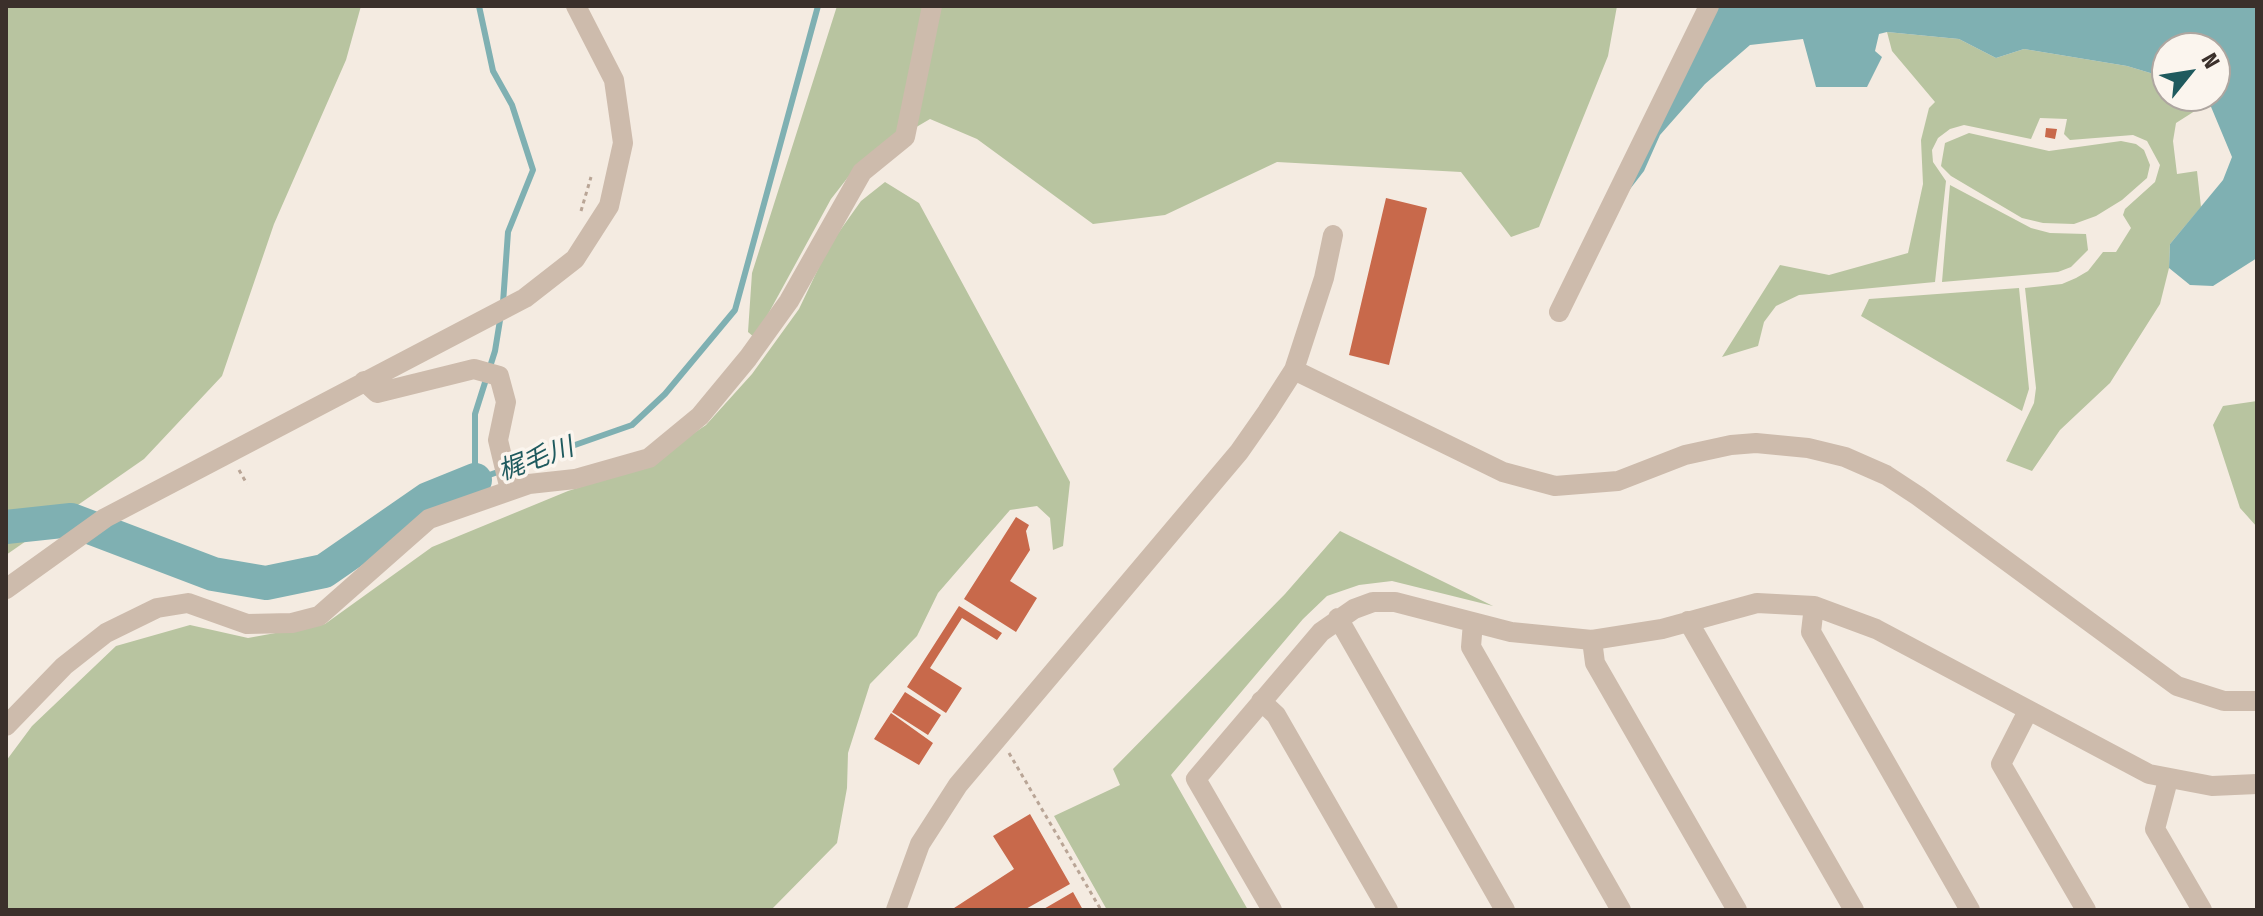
<!DOCTYPE html>
<html>
<head>
<meta charset="utf-8">
<style>
	body { margin:0 }
	#map { position:relative; width:2263px; height:916px; overflow:hidden; background:#f4ebe1; font-family:"Fira Sans Condensed",sans-serif }
	canvas { display:block }
	.frame { position:absolute; inset:0; border:8px solid #3b302b; pointer-events:none }
	.north { position:absolute; left:2151px; top:32px; width:80px; height:80px; box-sizing:border-box; background:#fbf5ee; border:2px solid #aea6a0; border-radius:50%; rotate:60deg; font-size:22px; font-weight:700; line-height:32px; text-align:center; color:#3b302b }
	.north::after { content:''; display:block; margin:auto; width:28px; height:36px; background:#1f5a5e; clip-path:polygon(50% 0,100% 100%,50% 72%,0 100%) }
</style>
</head>
<body>
<div id="map">
<canvas width="2263" height="916"></canvas>
<div class="frame"></div>
<div class="north">N</div>
</div>
<script>
const ctx = document.querySelector('canvas').getContext('2d');
ctx.lineJoin = 'round';
function paint(path, color) {
  ctx.fillStyle = color;
  ctx.fill(path, 'evenodd');
}
function toPath(rows) {
  const path = new Path2D();
  for (const r of rows) {
    path.moveTo(r[0], r[1]);
    for (let i = 2; i < r.length; i += 2) path.lineTo(r[i], r[i + 1]);
  }
  return path;
}
function strokePath(path, color, width, dash) {
  ctx.strokeStyle = color;
  ctx.lineWidth = width;
  ctx.lineCap = dash ? 'butt' : 'round';
  ctx.setLineDash(dash || []);
  ctx.stroke(path);
}
function label(font, color, halo, rows, align = 'center') {
  ctx.font = font + ' "Fira Sans Condensed","Noto Sans JP",sans-serif';
  ctx.lineWidth = 7;
  ctx.setLineDash([]);
  ctx.textBaseline = 'middle';
  ctx.strokeStyle = halo;
  ctx.fillStyle = color;
  for (const [text, x, y, turn = 0] of rows) {
    ctx.save();
    ctx.translate(x, y);
    ctx.rotate((+turn || 0) * Math.PI / 180);
    ctx.textAlign = isNaN(turn) ? turn : align;
    if (halo) ctx.strokeText(text, 0, 0);
    ctx.fillText(text, 0, 0);
    ctx.restore();
  }
}
const green = toPath([
	[6,6,361,6,346,60,274,224,222,376,144,459,6,555],
	[837,6,1617,6,1608,56,1539,227,1511,237,1461,172,1277,162,1165,215,1093,224,977,139,930,119,896,139,849,176,831,199,755,338,748,332,752,273],
	[1887,32,1959,39,1996,58,2024,49,2127,66,2167,78,2167,96,2201,96,2209,102,2176,123,2173,141,2177,174,2197,171,2201,207,2170,244,2169,268,2160,304,2110,383,2060,430,2032,471,2006,461,2034,403,2036,388,2025,288,2062,284,2076,278,2088,271,2103,252,2116,252,2131,228,2123,215,2125,209,2155,182,2160,165,2147,141,2133,135,2070,140,2064,134,2067,119,2040,118,2031,139,1964,125,1950,129,1938,138,1932,150,1933,162,1946,181,1935,282,1799,295,1776,306,1764,322,1758,346,1722,357,1780,265,1829,275,1908,253,1923,184,1921,140,1929,108,1935,102,1892,51],
	[1969,133,2049,151,2121,141,2136,144,2144,150,2150,165,2147,178,2122,200,2096,216,2074,224,2043,223,2022,218,1951,176,1941,166,1945,143],
	[885,182,919,203,1070,482,1063,546,1053,550,1050,518,1037,506,1010,510,938,593,917,636,870,684,848,753,847,788,837,843,771,910,6,910,6,761,32,726,116,646,190,625,248,638,325,624,432,547,568,491,641,468,706,425,752,374,799,309,829,246,861,201],
	[1950,185,2031,228,2050,233,2086,234,2088,250,2071,267,2058,272,1942,282],
	[2019,288,2029,389,2022,411,1861,316,1869,299],
	[2257,401,2257,527,2240,508,2213,425,2223,406],
	[1340,531,1493,606,1392,581,1359,585,1327,596,1303,619,1171,775,1248,910,1107,910,1054,816,1120,785,1113,769,1285,594]
]);
const water = toPath([
	[1719,6,2257,6,2257,258,2213,286,2190,285,2169,268,2170,244,2223,180,2232,157,2209,102,2201,96,2215,96,2215,48,2167,48,2167,78,2127,66,2024,49,1996,58,1959,39,1887,32,1879,34,1875,51,1882,57,1867,87,1816,87,1803,39,1750,45,1705,84,1660,135,1644,171,1627,193]
]);
const stream = toPath([
	[479,6,493,71,512,105,533,170,508,232,503,303],
	[501,314,495,351,475,414,475,480,632,425,665,394,735,310,818,6]
]);
const river = toPath([
	[6,527,71,520,213,574,266,583,324,571,428,499,475,480]
]);
const building = toPath([
	[2046,128,2057,129,2055,139,2045,137],
	[1386,198,1427,208,1389,365,1349,355],
	[1016,517,1029,525,1026,531,1030,550,1010,581,1037,598,1016,632,964,599],
	[959,606,1002,633,997,640,962,618,930,668,962,688,946,713,907,687],
	[905,692,941,715,928,735,892,712],
	[891,713,933,743,919,765,874,739],
	[1030,814,1070,884,1024,910,951,910,1014,869,993,836],
	[1073,892,1083,910,1042,910]
]);
const path = toPath([
	[581,211,591,177],
	[239,470,247,484],
	[1009,753,1101,910]
]);
const minor = toPath([
	[1559,312,1709,6],
	[1294,370,1503,472,1555,486,1618,481,1685,455,1731,445,1756,443,1808,448,1845,457,1886,475,1918,496,2177,686,2224,701,2257,701],
	[364,381,377,393,474,369,499,376,506,402,498,440,510,490],
	[6,589,105,518,525,298,575,259,609,206,623,143,614,80,576,6],
	[1814,606,1811,632,1970,910],
	[1338,618,1505,910],
	[1688,621,1854,910],
	[1473,622,1471,647,1621,910],
	[1592,640,1595,663,1737,910],
	[1261,701,1276,715,1388,910],
	[2028,711,2001,764,2086,910],
	[6,726,64,666,106,633,157,608,188,603,247,624,292,623,319,616,429,519,529,484,575,479,649,458,700,416,748,358,789,301,862,172,905,137,932,6],
	[2168,780,2155,829,2202,910],
	[896,910,920,844,958,785,1239,452,1267,412,1294,370,1324,278,1333,235],
	[1272,910,1196,779,1321,632,1354,609,1373,602,1395,602,1511,632,1592,640,1662,629,1757,603,1814,606,1876,629,2149,774,2212,786,2257,784]
]);
const waterNames = [
	["梶毛川",536,460,-20]
];
paint(green, '#b8c4a0');
paint(water, '#7fb0b2');
strokePath(stream, '#7fb0b2', 6);
strokePath(river, '#7fb0b2', 34);
paint(building, '#c8694b');
strokePath(path, '#b9a596', 3, [4, 4]);
strokePath(minor, '#cdbbac', 20);
label('italic 26px', '#1f5a5e', '#fbf5ee', waterNames);
</script>
</body>
</html>
